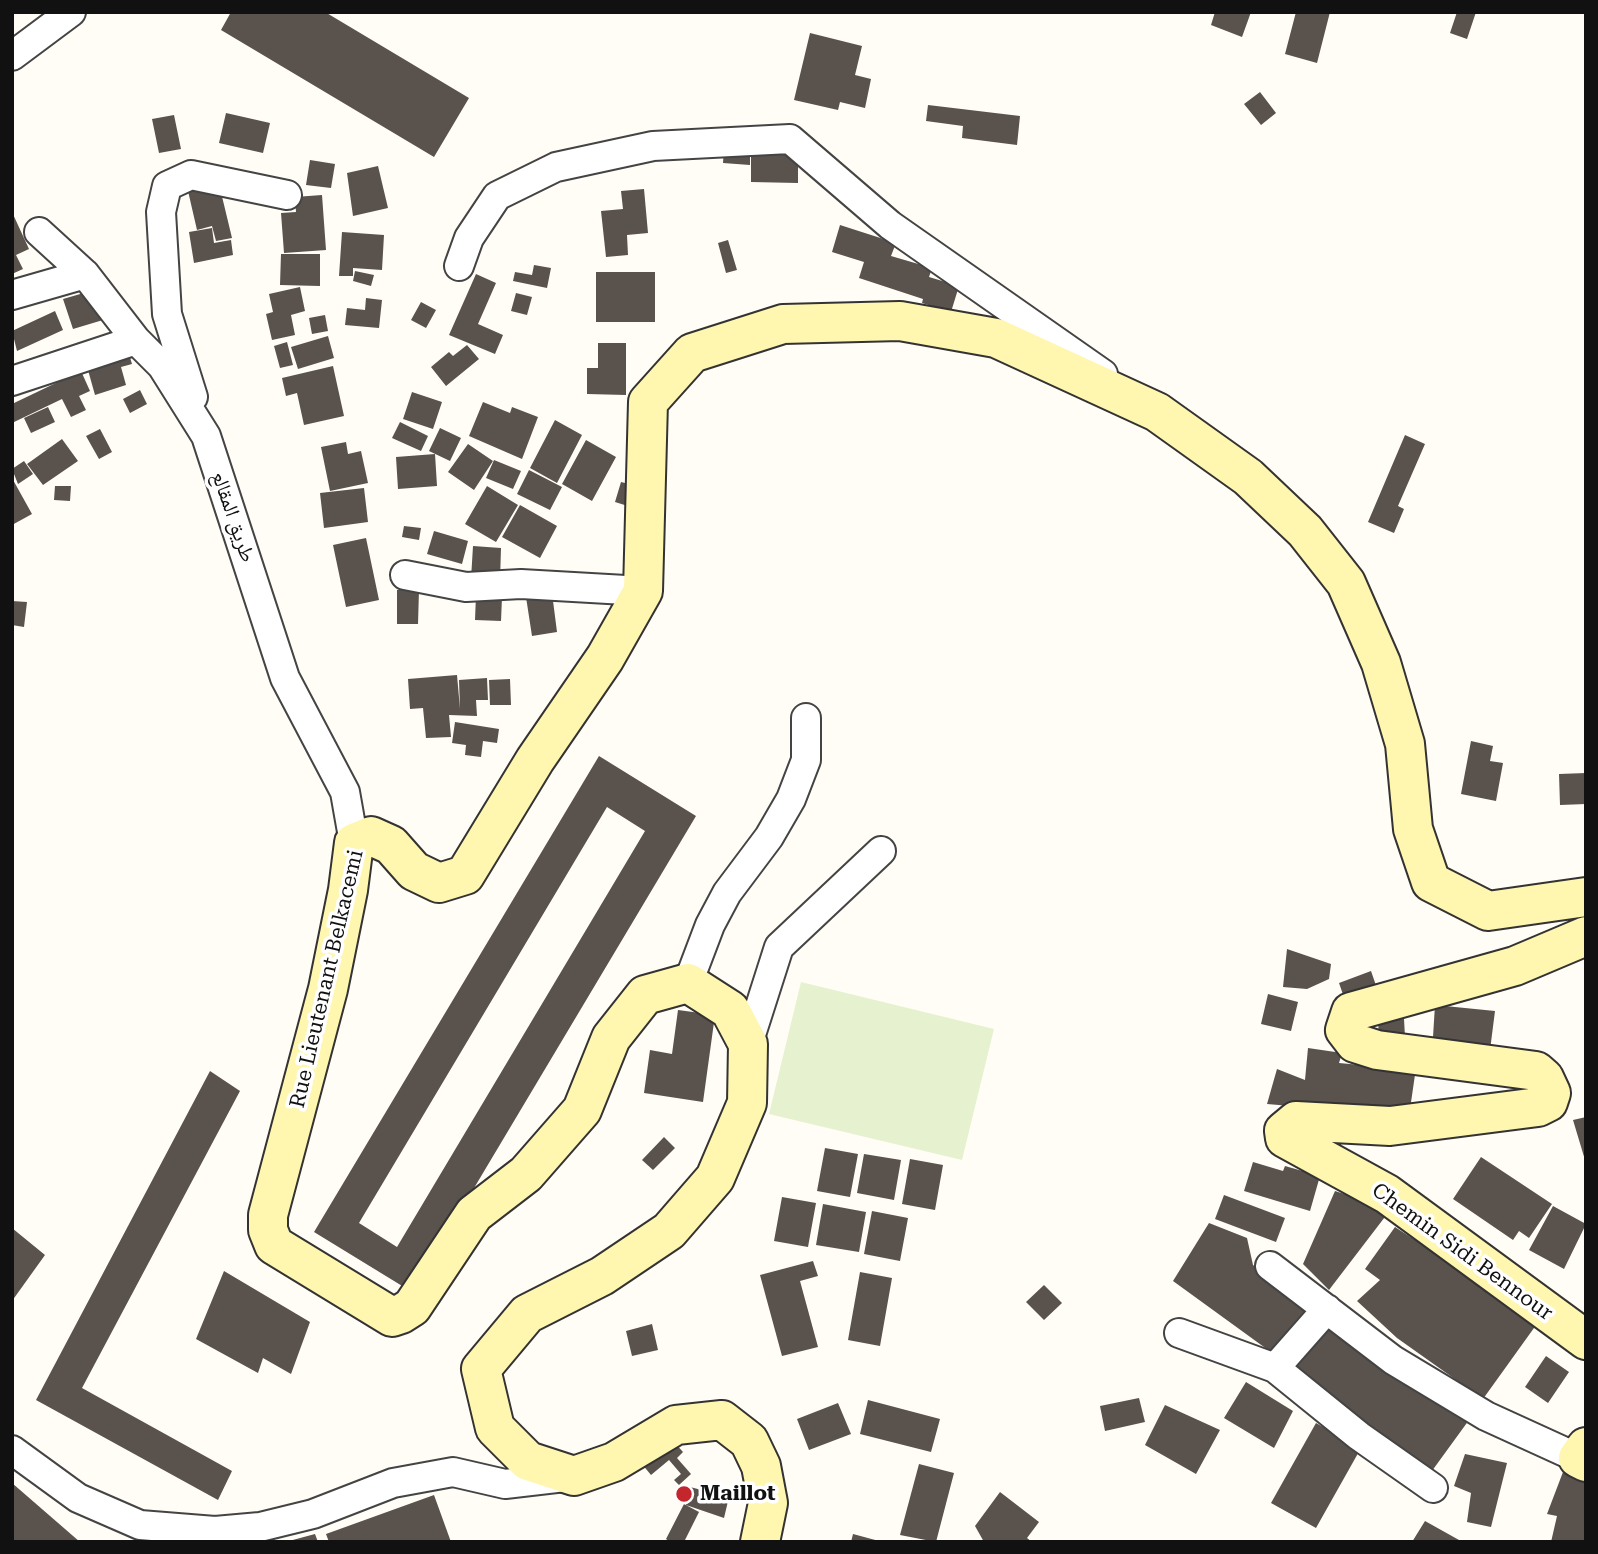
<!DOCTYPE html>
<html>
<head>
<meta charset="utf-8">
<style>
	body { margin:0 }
	#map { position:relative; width:1598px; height:1554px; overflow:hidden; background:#fffdf5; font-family:"Roboto Serif",serif }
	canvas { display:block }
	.frame { position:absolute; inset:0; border:14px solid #111; pointer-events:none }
</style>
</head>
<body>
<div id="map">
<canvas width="1598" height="1554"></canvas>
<div class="frame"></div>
</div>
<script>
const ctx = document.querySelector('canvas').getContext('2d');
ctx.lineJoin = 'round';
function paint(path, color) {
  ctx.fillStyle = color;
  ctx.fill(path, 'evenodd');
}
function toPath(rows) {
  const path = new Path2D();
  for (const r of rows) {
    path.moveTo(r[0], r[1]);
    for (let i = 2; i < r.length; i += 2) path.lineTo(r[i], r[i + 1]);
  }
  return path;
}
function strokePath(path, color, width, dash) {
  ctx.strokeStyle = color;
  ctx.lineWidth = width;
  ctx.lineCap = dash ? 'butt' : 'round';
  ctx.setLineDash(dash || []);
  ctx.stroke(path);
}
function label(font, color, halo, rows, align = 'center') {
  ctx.font = font + ' "Roboto Serif","Noto Naskh Arabic",serif';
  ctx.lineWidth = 7;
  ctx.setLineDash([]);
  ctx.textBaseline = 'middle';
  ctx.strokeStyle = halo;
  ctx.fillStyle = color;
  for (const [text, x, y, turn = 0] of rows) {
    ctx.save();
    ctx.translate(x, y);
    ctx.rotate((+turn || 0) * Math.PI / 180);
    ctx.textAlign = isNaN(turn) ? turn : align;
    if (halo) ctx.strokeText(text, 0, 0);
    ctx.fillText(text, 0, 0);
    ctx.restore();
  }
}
const pitch = toPath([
	[801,982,994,1029,962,1160,769,1114]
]);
const building = toPath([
	[231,12,325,12,469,98,434,157,221,30],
	[1215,12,1251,12,1242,37,1211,25],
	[1296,12,1330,12,1317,63,1285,54],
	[1457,12,1476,12,1467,39,1450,33],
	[810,33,862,46,855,75,871,79,865,108,840,102,838,110,794,100],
	[1260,92,1276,113,1261,125,1244,104],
	[928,105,1020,116,1017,145,962,138,963,126,926,121],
	[226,113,270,123,263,153,219,143],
	[174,115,181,149,159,153,152,119],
	[724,148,750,150,750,165,723,163],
	[751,152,798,152,798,183,751,182],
	[310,160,335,164,331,188,306,185],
	[378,166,388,208,353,216,347,173],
	[219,184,232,238,216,241,212,226,197,230,188,191],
	[644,189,648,233,627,235,628,255,606,257,601,211,623,209,621,191],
	[322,195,326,250,284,253,281,213,296,212,295,197],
	[12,212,29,249,16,255,23,269,12,274],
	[840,225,896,243,891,256,932,268,929,277,959,286,951,312,922,303,923,299,859,278,864,262,832,252],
	[212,228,214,243,231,240,233,255,194,263,189,232],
	[342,232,384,235,382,270,353,268,353,276,339,276],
	[728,240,737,270,726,273,718,243],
	[281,254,320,254,320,286,280,285],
	[534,265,551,268,547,288,513,281,515,272,532,275],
	[355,271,374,275,371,286,353,281],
	[596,272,655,272,655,322,596,322],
	[476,274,496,283,478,324,503,335,495,354,449,335],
	[300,287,305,311,291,315,295,335,272,340,266,314,273,312,269,294],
	[94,290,103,320,73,329,63,299],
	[516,293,532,297,527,315,511,311],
	[366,298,382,300,379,328,345,325,347,308,365,310],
	[421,302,436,310,426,328,411,320],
	[55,311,63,330,17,351,12,331],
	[325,315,328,331,312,334,309,318],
	[328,336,334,358,298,369,291,347],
	[287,342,293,365,280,368,274,346],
	[598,343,626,343,626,395,587,394,587,368,598,368],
	[467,345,479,359,446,386,431,367,449,352,453,356],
	[128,351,132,364,121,367,126,385,95,395,86,363],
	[333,366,344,416,304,425,297,393,286,396,282,378],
	[81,371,90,391,79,396,86,410,71,417,62,399,12,423,12,404],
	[140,390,147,404,130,413,123,399],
	[412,392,442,402,433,429,403,419],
	[483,402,510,413,512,407,538,417,522,459,469,436],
	[48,407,55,422,31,433,24,418],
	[555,420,582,435,557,483,530,468],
	[400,422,428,436,421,451,392,438],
	[440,428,461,438,450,461,429,451],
	[100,429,112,452,99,459,86,436],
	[1405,435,1425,444,1398,506,1404,509,1394,533,1368,522],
	[62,439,78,461,43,485,27,464],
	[586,440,616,457,592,501,562,484],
	[346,442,348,454,361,451,368,483,330,491,321,447],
	[468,444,493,461,474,490,448,472],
	[435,454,437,486,398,489,396,457],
	[494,460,521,471,513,489,486,478],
	[24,461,33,474,18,484,12,469],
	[529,470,562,487,550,510,517,494],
	[12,478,32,514,12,525],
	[621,482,637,486,631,507,615,502],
	[55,486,71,486,70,501,54,500],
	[487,486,518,505,496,542,465,524],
	[364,488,368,522,324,528,320,493],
	[520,505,557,526,540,558,502,537],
	[404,526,421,528,419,540,402,537],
	[434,531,468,541,462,564,427,554],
	[366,538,379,600,346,607,333,545],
	[473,546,501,548,500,581,471,579],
	[397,590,419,590,418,624,397,624],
	[552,593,557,632,532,636,526,597],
	[476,595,502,597,501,621,475,620],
	[12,601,27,602,24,627,12,625],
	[457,675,460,709,459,680,487,678,488,700,476,700,477,716,449,715,451,737,426,738,423,708,410,709,408,679],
	[510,679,511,705,490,705,489,680],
	[455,722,499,729,497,743,483,741,481,757,465,755,466,745,452,743],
	[1471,741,1493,746,1490,761,1503,763,1496,801,1461,794],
	[599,756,696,816,412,1292,314,1232],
	[607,807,645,831,397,1247,359,1223],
	[1586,773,1586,804,1560,805,1559,774],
	[1287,949,1331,964,1329,979,1307,989,1283,987],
	[1371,971,1380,997,1348,1009,1339,983],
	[1268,994,1298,1002,1291,1031,1261,1024],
	[1435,1005,1495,1011,1489,1058,1449,1053,1433,1037],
	[678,1010,715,1015,703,1102,644,1093,650,1050,672,1054],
	[1404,1019,1405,1037,1379,1038,1378,1020],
	[1308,1048,1342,1053,1339,1063,1382,1067,1417,1061,1409,1116,1267,1104,1277,1069,1305,1080],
	[210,1071,240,1091,82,1388,232,1471,218,1500,36,1400],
	[1586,1117,1586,1160,1585,1160,1573,1120],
	[664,1137,675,1148,653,1170,642,1160],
	[825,1148,858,1154,850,1197,817,1191],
	[864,1154,901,1160,894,1200,857,1193],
	[1481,1157,1552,1204,1529,1238,1519,1231,1513,1240,1453,1199],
	[910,1159,943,1165,935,1210,902,1204],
	[1253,1162,1283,1171,1285,1166,1320,1176,1310,1211,1244,1191],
	[1335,1191,1391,1209,1329,1290,1303,1264],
	[1224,1195,1285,1218,1276,1242,1215,1219],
	[782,1197,816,1203,808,1247,774,1241],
	[823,1204,866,1212,859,1252,816,1245],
	[1553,1206,1586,1224,1564,1269,1529,1250],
	[872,1211,908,1218,900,1261,864,1254],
	[1209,1223,1247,1238,1253,1265,1313,1308,1275,1355,1173,1281],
	[1395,1227,1539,1321,1483,1399,1397,1338,1357,1301,1380,1280,1365,1269],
	[12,1228,45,1255,12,1301],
	[813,1261,818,1276,800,1281,818,1347,782,1356,760,1275],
	[224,1271,310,1322,291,1374,263,1358,258,1373,196,1339],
	[860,1272,892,1278,880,1346,848,1340],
	[1044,1285,1062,1303,1044,1320,1026,1302],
	[652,1324,658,1350,632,1356,626,1331],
	[1326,1324,1469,1420,1429,1475,1293,1369],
	[1546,1356,1569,1372,1548,1403,1525,1387],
	[1246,1382,1293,1411,1274,1448,1224,1418],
	[1139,1398,1145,1422,1105,1431,1100,1406],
	[868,1400,940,1419,931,1452,860,1434],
	[838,1403,851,1434,809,1450,797,1419],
	[1165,1405,1220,1430,1196,1474,1145,1445],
	[1316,1423,1361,1448,1316,1528,1271,1503],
	[666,1433,683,1452,677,1458,691,1474,679,1485,674,1480,681,1474,669,1460,651,1475,637,1458],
	[1465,1454,1507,1463,1491,1527,1467,1522,1471,1493,1454,1486],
	[919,1464,954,1473,936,1542,900,1535],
	[1563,1472,1586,1479,1586,1542,1551,1542,1557,1516,1547,1514],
	[12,1483,80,1542,12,1542],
	[690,1487,729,1497,724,1518,686,1505],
	[1000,1492,1039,1522,1027,1538,1032,1542,984,1542,975,1526],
	[434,1495,451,1542,329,1542,326,1534],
	[684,1504,699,1512,684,1542,670,1542,666,1539],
	[1425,1521,1459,1540,1458,1542,1412,1542],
	[315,1534,318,1542,289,1542,289,1541],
	[853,1534,879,1541,878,1542,851,1542]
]);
const street = toPath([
	[12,56,71,12],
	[39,232,85,274,136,340,162,366,206,436,285,678,345,792,354,843],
	[459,266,469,238,497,196,556,167,653,146,790,139,890,225,1103,374],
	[12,295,85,274],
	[12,381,136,340],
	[193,397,167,314,161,212,167,186,191,175,287,195],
	[405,575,466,587,521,584,643,591],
	[688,983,710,925,727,893,769,837,791,799,806,760,806,718],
	[748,1044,779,947,881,851],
	[1270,1266,1393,1360,1486,1416,1578,1458],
	[1179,1333,1275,1368,1359,1436,1433,1488],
	[1275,1368,1327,1309],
	[12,1450,78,1498,140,1525,215,1531,260,1527,313,1514,393,1483,453,1472,505,1484,565,1477]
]);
const secondary = toPath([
	[1586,936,1515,966,1351,1012,1345,1030,1355,1043,1377,1050,1536,1071,1544,1078,1551,1093,1548,1102,1538,1107,1390,1126,1296,1121,1284,1131,1285,1138,1387,1194,1586,1340],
	[1586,1447,1578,1458,1586,1462],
	[760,1542,768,1503,761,1466,749,1441,722,1420,676,1425,614,1462,574,1476,528,1461,495,1428,481,1369,527,1314,602,1276,669,1231,715,1178,747,1103,748,1044,730,1010,688,983,645,995,611,1038,582,1110,526,1174,474,1214,412,1307,401,1314,392,1317,274,1245,268,1230,268,1215,328,989,348,890,354,843,371,836,391,845,414,871,439,883,465,875,535,760,605,658,643,591,648,402,692,353,783,324,900,321,996,338,1157,412,1248,477,1305,531,1346,583,1381,663,1405,744,1413,829,1431,882,1488,911,1586,897]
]);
const markers = [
	[684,1494,9,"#c4262e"]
];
const streetNames = [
	["طريق المقالع",233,517,71],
	["Rue Lieutenant Belkacemi",327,979,-77],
	["Chemin Sidi Bennour",1462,1252,36]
];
const poiNames = [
	["Maillot",700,1494]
];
paint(pitch, '#e6f2cf');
paint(building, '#5a524d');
strokePath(street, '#444', 32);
strokePath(secondary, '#333', 42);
strokePath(street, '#fff', 28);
strokePath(secondary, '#fff6b0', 38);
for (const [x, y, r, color] of markers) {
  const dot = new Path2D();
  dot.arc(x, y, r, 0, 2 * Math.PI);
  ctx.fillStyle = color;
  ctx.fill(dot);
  strokePath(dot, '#fff', 2.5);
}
label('21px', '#111', '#fff', streetNames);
label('bold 21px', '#111', '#fff', poiNames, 'left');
</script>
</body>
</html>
